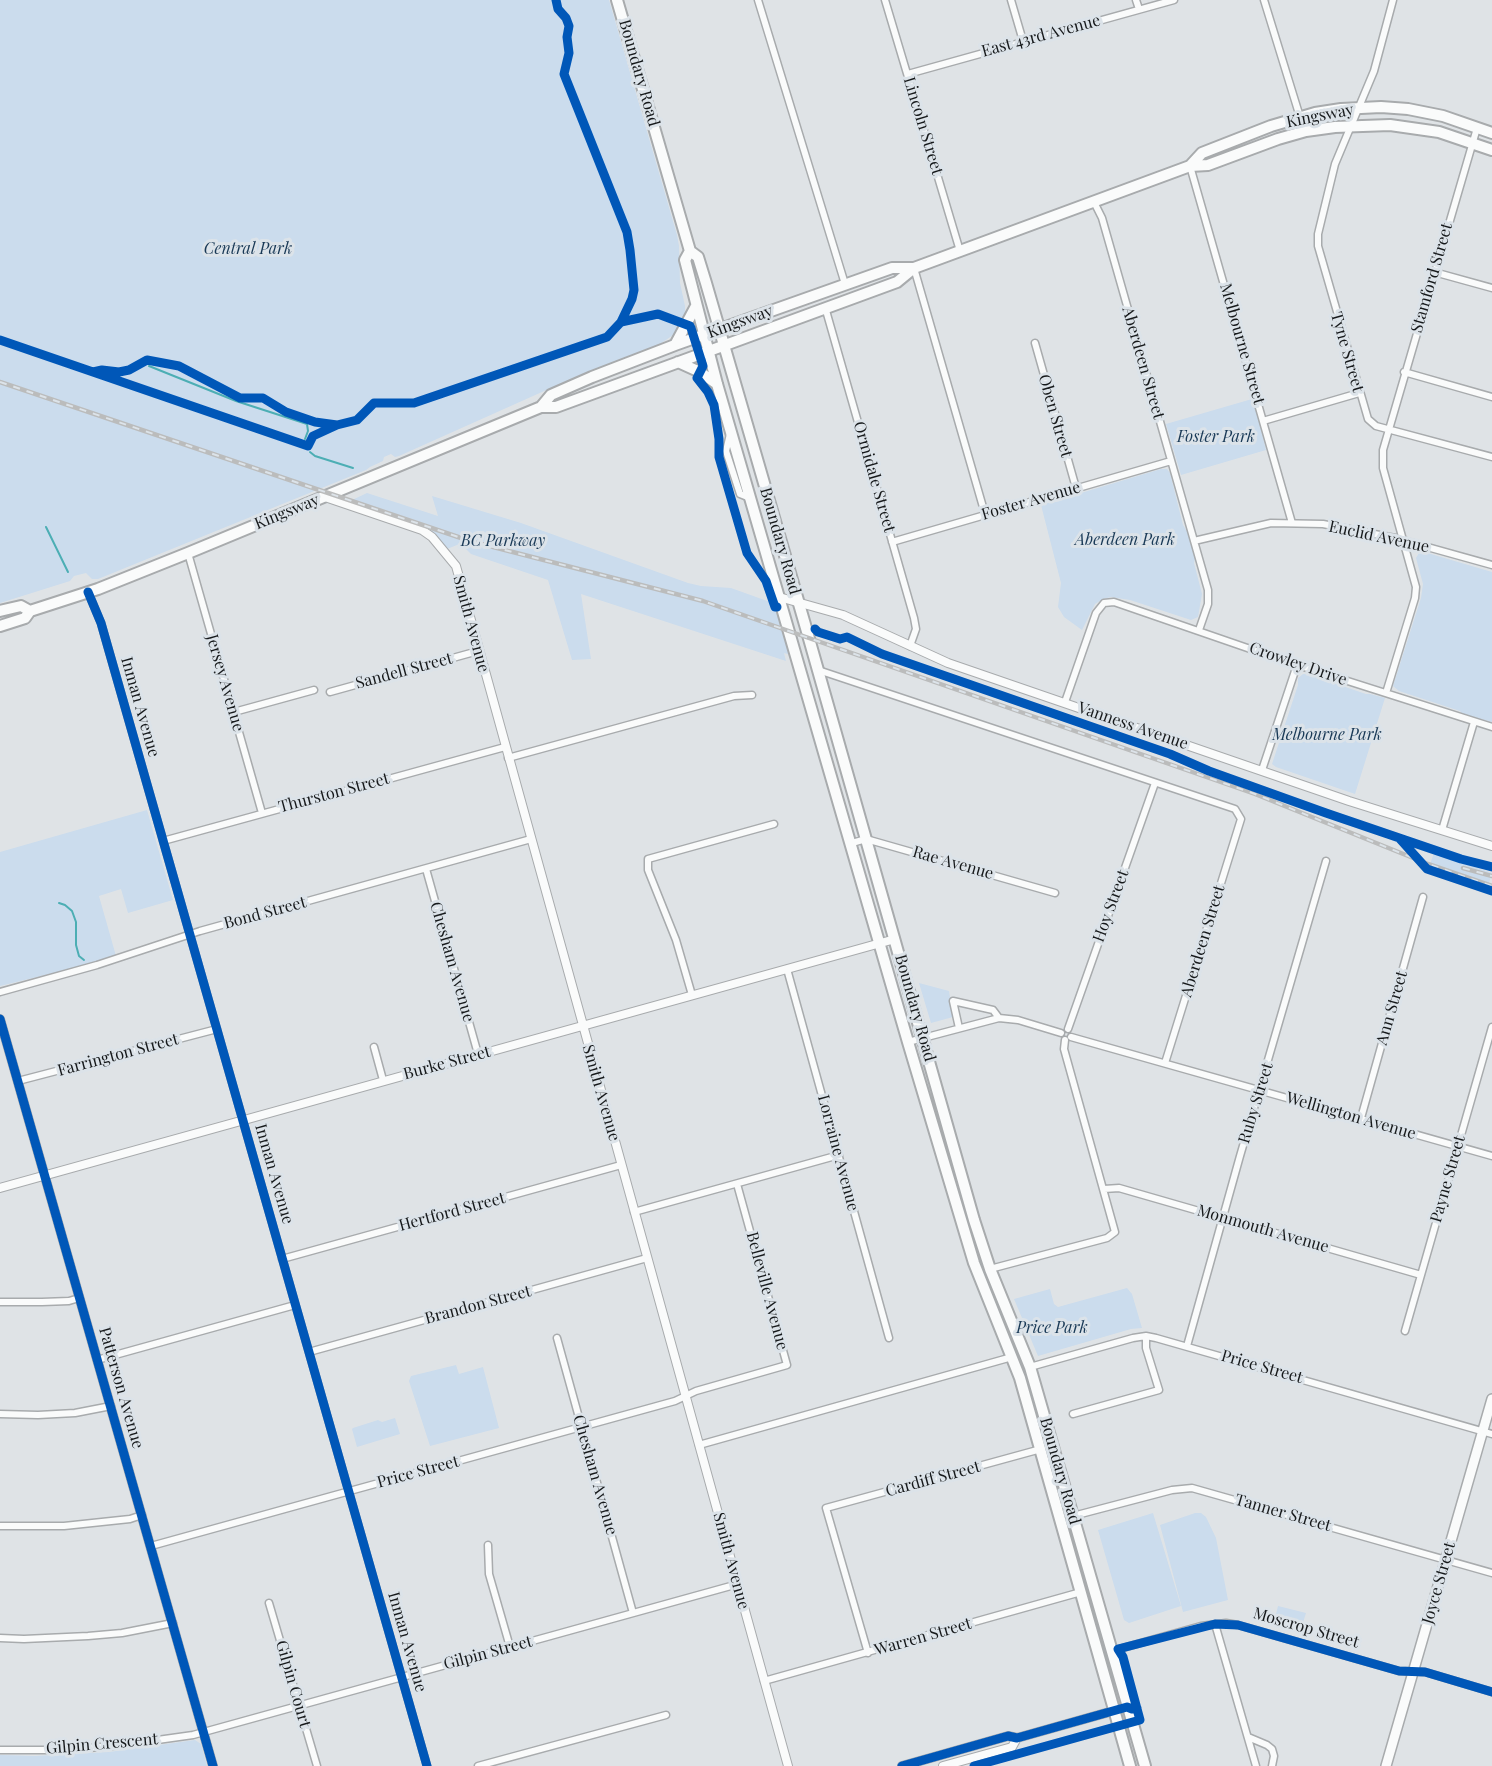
<!DOCTYPE html>
<html>
<head>
<meta charset="utf-8">
<style>
	body { margin:0 }
	canvas { display:block; background:#dfe3e6 }
</style>
</head>
<body>
<canvas width="1492" height="1766"></canvas>
<script>
const ctx = document.querySelector('canvas').getContext('2d');
ctx.lineJoin = 'round';
function paint(path, color) {
  ctx.fillStyle = color;
  ctx.fill(path, 'evenodd');
}
function toPath(rows) {
  const path = new Path2D();
  for (const r of rows) {
    path.moveTo(r[0], r[1]);
    for (let i = 2; i < r.length; i += 2) path.lineTo(r[i], r[i + 1]);
  }
  return path;
}
function strokePath(path, color, width, dash) {
  ctx.strokeStyle = color;
  ctx.lineWidth = width;
  ctx.lineCap = dash ? 'butt' : 'round';
  ctx.setLineDash(dash || []);
  ctx.stroke(path);
}
function label(font, color, halo, rows, align = 'center') {
  ctx.font = font + ' "Playfair Display",serif';
  ctx.lineWidth = 6;
  ctx.setLineDash([]);
  ctx.textBaseline = 'middle';
  ctx.strokeStyle = halo;
  ctx.fillStyle = color;
  for (const [text, x, y, turn = 0] of rows) {
    ctx.save();
    ctx.translate(x, y);
    ctx.rotate((+turn || 0) * Math.PI / 180);
    ctx.textAlign = isNaN(turn) ? turn : align;
    if (halo) ctx.strokeText(text, 0, 0);
    ctx.fillText(text, 0, 0);
    ctx.restore();
  }
}
const green = toPath([
	[0,0,609,0,677,235,679,246,680,283,685,306,685,319,676,333,660,344,580,375,399,456,395,457,391,454,384,457,383,461,370,467,366,470,98,579,92,579,86,573,74,576,70,581,0,603],
	[1252,399,1262,427,1261,430,1266,450,1181,475,1166,424],
	[1161,469,1167,469,1170,473,1183,525,1188,533,1195,559,1194,563,1202,594,1198,617,1191,620,1130,600,1111,597,1103,599,1095,604,1082,630,1064,617,1058,607,1061,583,1041,505],
	[367,493,438,516,432,496,521,523,688,583,701,586,731,588,770,602,777,607,791,655,784,653,786,661,581,594,591,659,572,660,548,580,471,554,463,546,457,545,447,549,428,529,350,501],
	[1424,552,1492,572,1492,722,1462,714,1460,711,1399,691,1393,686,1421,598,1423,584,1416,558,1419,553],
	[1307,674,1366,694,1370,694,1385,698,1355,794,1276,767,1272,764,1298,685,1298,678,1303,674],
	[147,810,173,900,128,913,121,889,99,896,116,956,86,965,0,986,0,852],
	[1434,853,1492,873,1488,886,1429,867],
	[919,983,949,991,953,1017,931,1023],
	[1127,1288,1132,1294,1142,1328,1131,1329,1038,1356,1014,1299,1050,1289,1054,1304,1058,1307],
	[456,1365,459,1374,483,1367,499,1428,430,1446,409,1381,411,1376],
	[395,1418,400,1434,357,1447,352,1429,353,1428,378,1420,382,1422],
	[1153,1513,1181,1606,1129,1623,1124,1620,1098,1530],
	[1195,1513,1201,1513,1206,1517,1216,1538,1228,1600,1183,1612,1160,1525],
	[1278,1606,1306,1613,1301,1629,1274,1622],
	[195,1740,201,1744,207,1766,0,1766,0,1755,35,1756,109,1752]
]);
const stream = toPath([
	[149,366,236,401,307,424,308,431,305,439],
	[310,452,315,456,353,468],
	[46,527,68,572],
	[59,903,65,905,72,911,76,922,76,945,79,956,84,960]
]);
const minor = toPath([
	[758,0,845,284],
	[885,0,960,251],
	[1011,0,1023,41],
	[1136,0,1139,9],
	[1264,0,1300,117],
	[1393,0,1374,71,1335,164,1318,234,1318,246,1368,419,1376,426,1492,457],
	[908,74,1174,0],
	[1190,166,1292,523],
	[1094,202,1102,218,1208,590,1208,604,1199,630],
	[914,268,985,514],
	[1434,272,1492,288],
	[825,307,914,618,916,629,910,646],
	[1035,343,1076,488],
	[1404,372,1492,397],
	[1263,421,1359,393],
	[730,434,726,451,740,494,750,498],
	[1194,541,1271,523,1323,524,1395,538,1492,565],
	[892,542,1171,461],
	[188,553,262,813],
	[88,592,101,623,427,1766],
	[818,670,1235,809,1241,819,1165,1063],
	[330,692,478,651],
	[1386,693,1415,598,1416,587,1383,468,1383,450,1477,128],
	[1065,702,1096,613,1104,603,1114,602,1288,662,1492,727],
	[234,712,314,690],
	[508,758,734,696,752,695],
	[1262,770,1297,665],
	[1442,830,1474,722],
	[163,841,505,747],
	[852,843,866,839,1055,893],
	[426,869,478,1054],
	[787,969,889,1338],
	[0,992,97,965,200,931,531,839],
	[692,995,676,940,648,870,648,859,774,824],
	[959,1028,953,1001,993,1010,999,1018],
	[1068,1029,1155,783],
	[1071,1037,1492,1156],
	[908,1042,999,1018,1018,1020,1061,1033],
	[374,1047,383,1080],
	[18,1081,217,1029],
	[1361,1118,1423,897],
	[1104,1189,1119,1188,1421,1275],
	[634,1212,839,1155],
	[282,1259,621,1165],
	[990,1269,1107,1238,1115,1232,1064,1049,1065,1040],
	[0,1302,42,1302,69,1301,79,1298],
	[1405,1331,1492,1027],
	[557,1338,633,1613],
	[1187,1346,1240,1156,1326,861],
	[309,1352,647,1258],
	[97,1360,295,1305],
	[1030,1367,1133,1338,1146,1336,1156,1338,1492,1434],
	[0,1414,38,1415,75,1413,111,1406],
	[1073,1414,1159,1390,1146,1348,1146,1336],
	[699,1445,1012,1357],
	[1073,1516,1172,1490,1192,1488,1492,1573],
	[0,1526,64,1526,130,1519,142,1515],
	[488,1545,489,1574,510,1647],
	[151,1546,675,1401,696,1391,787,1365,737,1184],
	[269,1603,317,1766],
	[1215,1624,1256,1766],
	[0,1638,24,1639,88,1636,122,1633,173,1623],
	[1112,1651,1201,1626,1226,1623,1238,1625,1399,1671,1425,1672,1492,1692],
	[868,1653,826,1508,1041,1449],
	[764,1681,1081,1592],
	[1248,1737,1267,1745,1272,1749,1274,1756,1272,1766],
	[0,1750,66,1750,122,1745,193,1735,738,1584],
	[478,1766,666,1715]
]);
const tertiary = toPath([
	[325,497,422,530,432,537,456,566,788,1766],
	[779,597,843,615,948,663,1349,801,1492,846],
	[0,1019,213,1766],
	[0,1188,895,939],
	[902,1766,1008,1736,1017,1738,1127,1707],
	[943,1766,1012,1747,1017,1738]
]);
const secondary = toPath([
	[1386,1766,1492,1399]
]);
const primary = toPath([
	[617,0,690,251,698,257,706,283,806,628,974,1220,990,1269,1030,1367,1145,1766],
	[1190,166,1202,153,1271,126,1315,113,1341,109,1381,107,1408,109,1443,116,1492,133],
	[690,251,685,260,717,384,908,1042,974,1263,1020,1378,1130,1766],
	[675,345,696,306],
	[678,362,700,372,717,384],
	[541,407,551,395,592,377,675,345,892,268,914,268],
	[0,611,21,606,30,611],
	[0,626,25,618,30,611,98,589,188,553,541,407,556,407,709,351,897,282,914,268,1190,166,1208,165,1278,139,1306,131,1335,127,1390,125,1439,132,1492,150]
]);
const rail = toPath([
	[0,382,470,541,703,601,1255,794,1428,864,1492,886],
	[1463,868,1492,876]
]);
const cycleway = toPath([
	[621,322,658,314,690,326,691,328,703,366,697,378,708,392,714,405,719,439,719,457,747,553,766,581,775,607,777,607],
	[0,340,308,446,313,436,337,425],
	[93,372,102,370,119,372,129,370,147,360,179,366,240,398,263,398,286,412,315,422,337,425,357,420,374,403,414,403,607,337,621,322,632,299,634,290,630,250,627,232,564,74,569,53,567,37,569,26,566,18,558,9,556,0],
	[88,592,101,623,427,1766],
	[815,629,818,632,840,639,847,637,882,654,1170,754,1209,771,1326,813,1461,859,1492,867],
	[1400,839,1427,869,1492,891],
	[0,1019,213,1766],
	[902,1766,1008,1736,1017,1738,1127,1707,1132,1709,1137,1708],
	[974,1766,1140,1720,1123,1657,1118,1649,1215,1624,1238,1625,1399,1671,1425,1672,1492,1692]
]);
const streetNames = [
	["East 43rd Avenue",1041,36,-15],
	["Boundary Road",639,73,74],
	["Kingsway",1320,116,-11],
	["Lincoln Street",923,126,73],
	["Stamford Street",1432,278,-74],
	["Kingsway",740,322,-20],
	["Melbourne Street",1242,344,74],
	["Tyne Street",1347,352,74],
	["Aberdeen Street",1143,363,74],
	["Oben Street",1055,416,74],
	["Ormidale Street",874,477,74],
	["Foster Avenue",1031,501,-16],
	["Kingsway",287,512,-22],
	["Euclid Avenue",1379,537,12],
	["Boundary Road",780,541,74],
	["Smith Avenue",471,624,75],
	["Crowley Drive",1298,664,19],
	["Sandell Street",404,671,-15],
	["Jersey Avenue",225,683,74],
	["Inman Avenue",140,707,74],
	["Vanness Avenue",1133,726,19],
	["Thurston Street",334,793,-15],
	["Rae Avenue",953,863,16],
	["Hoy Street",1111,906,-70],
	["Bond Street",265,913,-15],
	["Aberdeen Street",1203,941,-73],
	["Chesham Avenue",452,962,74],
	["Boundary Road",915,1008,74],
	["Ann Street",1392,1008,-74],
	["Farrington Street",118,1055,-15],
	["Burke Street",447,1063,-15],
	["Smith Avenue",601,1093,74],
	["Ruby Street",1256,1103,-73],
	["Wellington Avenue",1351,1116,16],
	["Lorraine Avenue",838,1153,75],
	["Inman Avenue",274,1174,74],
	["Payne Street",1448,1179,-74],
	["Hertford Street",452,1212,-15],
	["Monmouth Avenue",1263,1229,16],
	["Belleville Avenue",767,1291,75],
	["Brandon Street",478,1305,-15],
	["Price Street",1262,1367,16],
	["Patterson Avenue",121,1388,74],
	["Boundary Road",1060,1471,74],
	["Price Street",418,1472,-15],
	["Chesham Avenue",595,1475,74],
	["Cardiff Street",933,1479,-15],
	["Tanner Street",1283,1513,16],
	["Smith Avenue",731,1561,75],
	["Joyce Street",1439,1583,-74],
	["Moscrop Street",1306,1628,16],
	["Warren Street",923,1637,-16],
	["Inman Avenue",407,1642,74],
	["Gilpin Street",488,1653,-15],
	["Gilpin Court",293,1684,74],
	["Gilpin Crescent",102,1744,-5]
];
const parkNames = [
	["Central Park",248,249],
	["Foster Park",1216,437],
	["Aberdeen Park",1125,540],
	["BC Parkway",503,541],
	["Melbourne Park",1327,735],
	["Price Park",1052,1328]
];
paint(green, '#cbdced');
strokePath(stream, '#4caeb4', 2);
strokePath(minor, '#a8abad', 9);
strokePath(tertiary, '#a8abad', 10);
strokePath(secondary, '#a8abad', 12);
strokePath(primary, '#a8abad', 14);
strokePath(minor, '#fafbfb', 6);
strokePath(tertiary, '#fafbfb', 8);
strokePath(secondary, '#fafbfb', 9);
strokePath(primary, '#fafbfb', 10);
strokePath(rail, '#bbbcbc', 4.5);
strokePath(rail, '#dce3e9', 2, [7]);
strokePath(cycleway, '#0057b8', 9);
label('16px', '#16191b', '#dce3e9', streetNames);
label('italic 16px', '#193956', '#dce3e9', parkNames);
</script>
</body>
</html>
